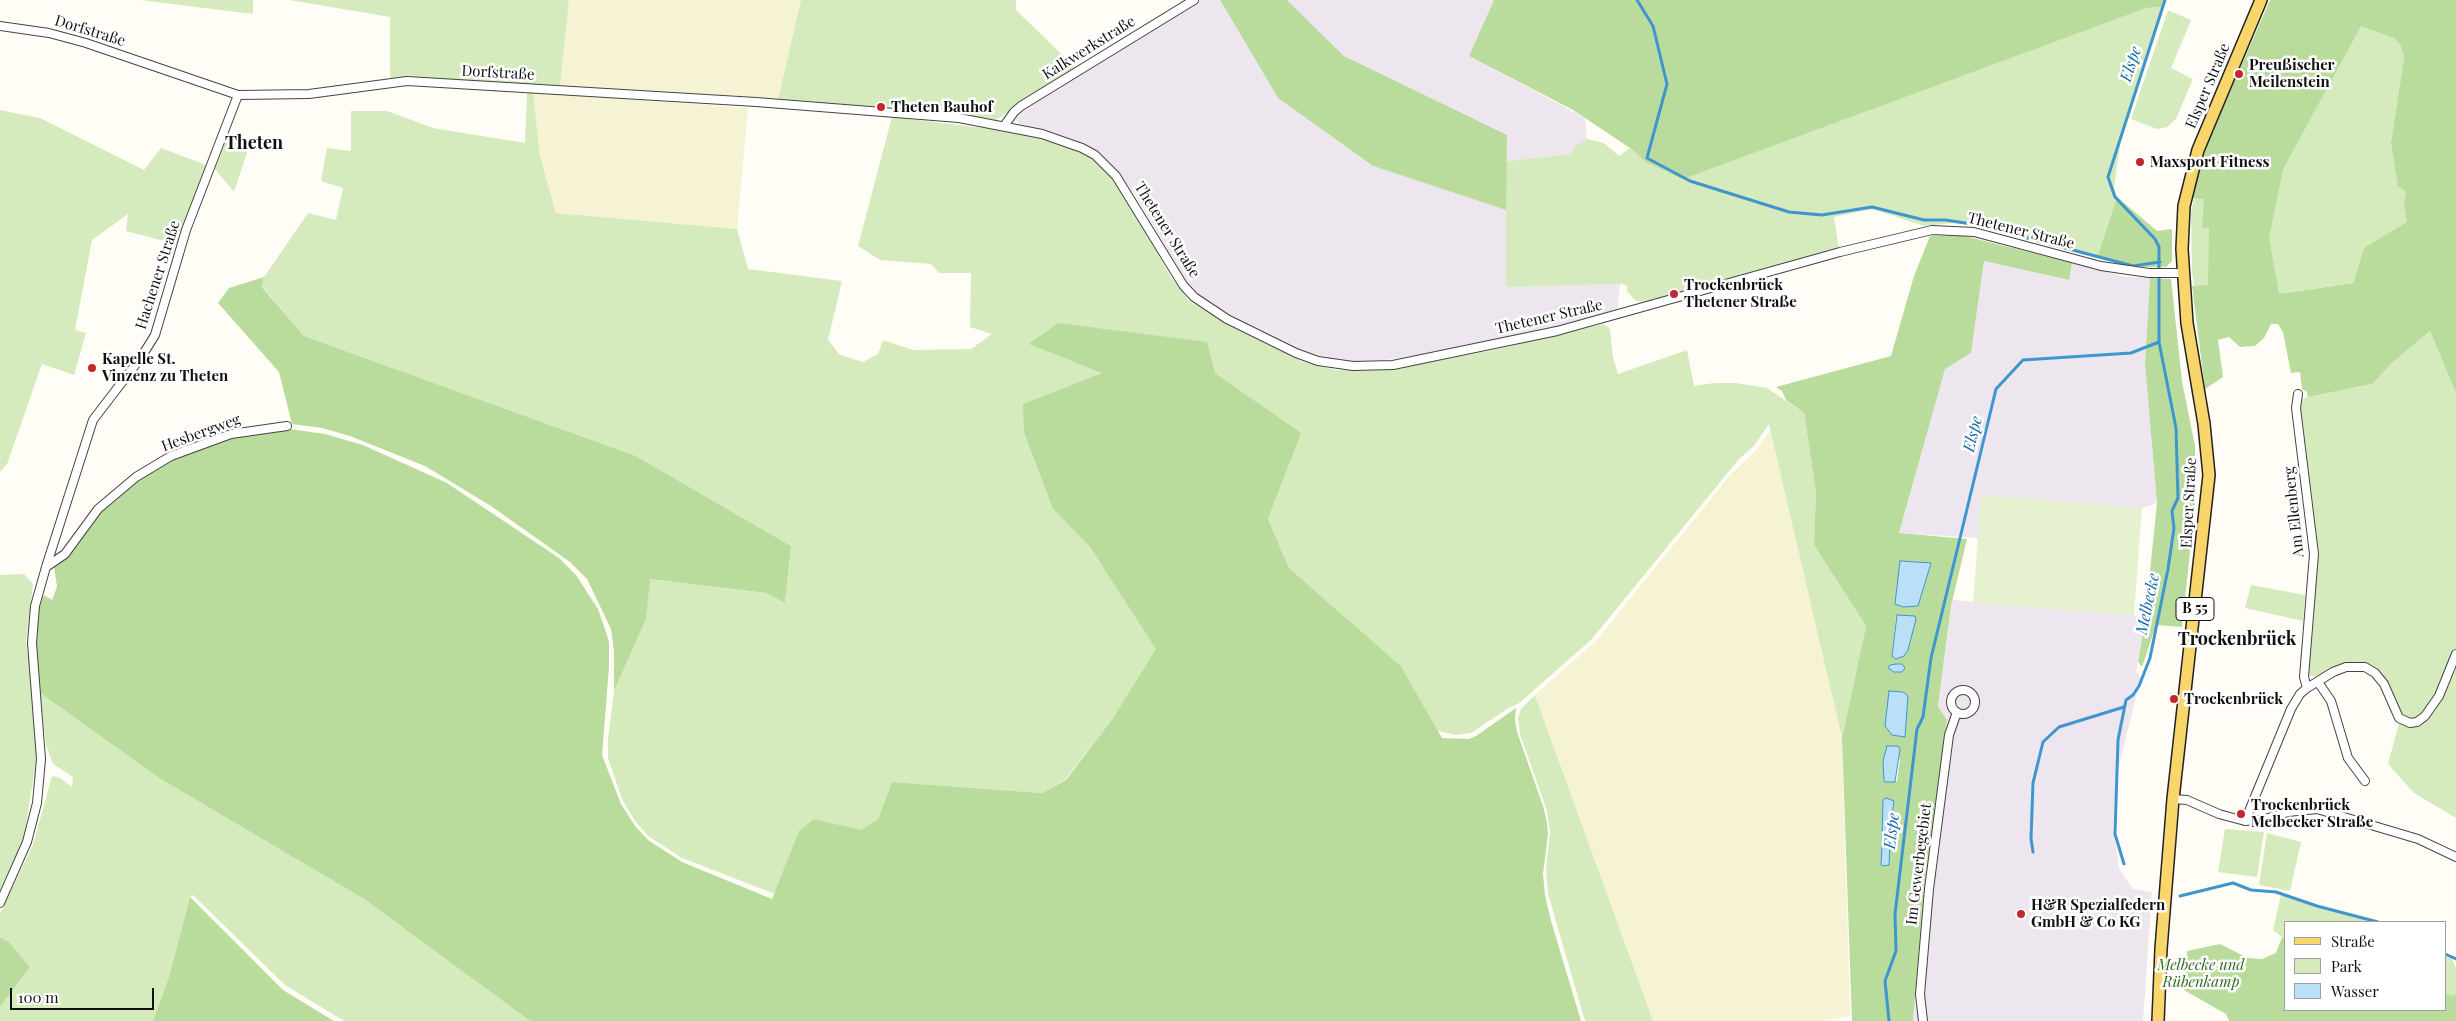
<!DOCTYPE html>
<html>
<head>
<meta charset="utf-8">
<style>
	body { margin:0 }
	#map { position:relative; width:2456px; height:1021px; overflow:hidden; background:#fffdf5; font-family:"Playfair Display",serif }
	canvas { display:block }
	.legend { position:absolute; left:2284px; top:921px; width:162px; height:90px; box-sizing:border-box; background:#fff; border:1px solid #a0a0a0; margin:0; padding:6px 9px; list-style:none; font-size:15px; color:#111 }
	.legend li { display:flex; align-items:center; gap:10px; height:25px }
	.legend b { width:25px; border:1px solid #a0a0a0 }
	.scale { position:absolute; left:10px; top:988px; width:144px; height:22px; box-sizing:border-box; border:2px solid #111; border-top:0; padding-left:6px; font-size:15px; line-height:18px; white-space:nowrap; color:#111; -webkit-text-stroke:4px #fff; paint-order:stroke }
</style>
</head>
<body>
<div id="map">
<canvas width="2456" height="1021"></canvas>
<ul class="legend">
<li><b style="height:6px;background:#f9d66b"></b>Straße</li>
<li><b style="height:14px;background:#d5ebbd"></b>Park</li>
<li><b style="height:14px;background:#b9e0f7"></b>Wasser</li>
</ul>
<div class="scale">100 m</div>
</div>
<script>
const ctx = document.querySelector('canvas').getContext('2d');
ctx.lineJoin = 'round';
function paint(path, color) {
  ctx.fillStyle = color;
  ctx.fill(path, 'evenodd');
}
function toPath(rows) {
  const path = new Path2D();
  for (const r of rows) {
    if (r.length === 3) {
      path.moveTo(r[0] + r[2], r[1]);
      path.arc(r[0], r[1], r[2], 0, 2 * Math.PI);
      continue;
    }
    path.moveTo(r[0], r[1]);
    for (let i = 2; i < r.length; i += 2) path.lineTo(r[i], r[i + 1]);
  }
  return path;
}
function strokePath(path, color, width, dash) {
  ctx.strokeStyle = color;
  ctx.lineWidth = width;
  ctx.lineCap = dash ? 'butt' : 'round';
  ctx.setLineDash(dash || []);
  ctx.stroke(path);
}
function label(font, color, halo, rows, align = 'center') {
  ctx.font = font + ' "Playfair Display",serif';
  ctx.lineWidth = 5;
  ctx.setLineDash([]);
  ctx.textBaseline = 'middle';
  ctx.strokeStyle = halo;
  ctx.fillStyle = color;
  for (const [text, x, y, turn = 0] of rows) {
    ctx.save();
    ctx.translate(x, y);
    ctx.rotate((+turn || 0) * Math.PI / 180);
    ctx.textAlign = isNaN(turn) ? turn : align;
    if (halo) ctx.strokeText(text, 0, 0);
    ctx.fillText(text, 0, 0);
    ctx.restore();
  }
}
const industrial = toPath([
	[1199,0,1220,0,1278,98,1373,166,1506,210,1506,287,1620,284,1617,312,1466,348,1365,363,1323,358,1298,351,1245,324,1202,298,1183,277,1136,196,1106,159,1088,146,1020,124,1015,119,1019,112,1031,103],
	[1287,0,1494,0,1469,56,1585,118,1587,139,1571,154,1506,161,1506,135,1344,56],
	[1984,261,2068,280,2072,263,2126,277,2150,278,2145,364,2157,503,2142,508,1981,496,1978,538,1899,533,1945,369,1971,353],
	[1952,600,2134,615,2145,620,2136,672,2141,677,2117,773,2113,827,2119,868,2133,889,2152,892,2143,1021,1913,1021,1924,886,1947,720,1938,706]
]);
const farmland = toPath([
	[569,0,801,0,778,99,560,87],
	[533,92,748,108,737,229,556,213,540,156],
	[1772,428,1842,738,1850,1016,1825,1021,1653,1021,1535,695,1596,641,1730,475,1754,453]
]);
const green = toPath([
	[140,0,253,0,253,14],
	[289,0,569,0,560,87,390,78,390,17],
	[801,0,1016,0,1016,10,1077,69,996,120,935,110,814,103,778,99],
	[2278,0,2456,0,2456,232,2364,248,2353,283,2284,293,2284,297,2196,297,2192,272,2191,212,2206,147,2234,79],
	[2394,38,2420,44,2391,142,2404,58,2401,46],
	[2164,7,2121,138,2114,188,2117,197,2097,258,1969,225,1953,223,1924,226,1872,209,1834,217,1839,249,1645,303,1635,300,1627,291,1627,285,1620,284,1506,287,1506,161,1571,154,1574,147,1587,139,1604,143,1619,156,1630,148,1646,162,2146,8],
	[2168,10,2191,20,2171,68,2193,79,2176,119,2167,127,2157,129,2131,119],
	[527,92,533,92,540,156,556,213,737,229,748,269,842,281,828,340,840,355,863,362,878,354,883,340,913,350,971,349,992,334,970,327,971,273,939,273,931,264,880,260,858,246,892,117,1025,133,1063,144,1090,157,1104,168,1122,190,1170,276,1189,301,1230,326,1301,361,1336,370,1393,369,1489,351,1604,324,1610,329,1613,357,1618,374,1687,350,1694,386,1714,383,1736,383,1767,388,1804,413,1816,492,1814,545,1866,626,1842,738,1769,424,1754,446,1739,459,1591,640,1518,704,1510,707,1471,733,1456,735,1438,731,1401,666,1289,568,1268,519,1300,433,1215,373,1102,373,1024,404,1053,509,1090,547,1157,649,1113,718,1065,780,1042,793,892,782,878,819,861,831,814,819,783,873,775,894,682,858,648,836,635,821,622,799,608,758,608,739,614,691,646,619,649,579,766,593,785,603,791,546,636,456,304,336,262,286,264,277,308,213,336,220,343,188,321,181,327,148,351,151,351,111,387,111,433,128,525,143],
	[0,110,40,118,144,170,161,148,206,165,176,244,126,231,128,214,92,240,75,330,86,333,74,375,42,364,7,464,0,472],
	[227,138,249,146,234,192,215,169],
	[2430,331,2456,393,2456,818,2414,793,2388,764,2401,716,2384,678,2376,669,2341,665,2318,676,2311,676,2309,675,2308,669,2318,554,2300,404,2303,399,2308,397,2372,384,2393,362],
	[24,574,33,584,26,642,33,690,36,762,23,843,0,893,0,575],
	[2251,585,2305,595,2303,621,2245,608],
	[40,693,159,778,364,899,530,1021,344,1021,285,985,193,895,190,897,169,977,153,1021,0,1021,0,1007,30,967,9,942,0,937,0,914,33,845,52,776,60,778,72,787,73,777,53,764,46,745],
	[1535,695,1653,1021,1585,1021,1548,894,1546,871,1550,832,1547,811,1520,734,1518,718,1521,709],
	[2225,829,2264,832,2257,877,2218,872],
	[2267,833,2301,842,2290,891,2259,885],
	[2281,895,2346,913,2371,922,2285,922,2285,938,2282,937,2273,930],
	[2445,956,2452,959,2456,968,2456,1021,2344,1021,2445,1010]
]);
const forest = toPath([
	[1220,0,1287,0,1344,56,1507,135,1506,210,1373,166,1278,98],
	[1494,0,2164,0,2164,7,2146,8,1683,179,1646,162,1630,148,1573,110,1469,56],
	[2270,0,2456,0,2456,393,2430,331,2393,362,2372,384,2308,397,2307,392,2302,389,2300,372,2291,373,2283,332,2278,324,2271,324,2264,338,2255,346,2240,347,2229,337,2218,340,2223,377,2205,389,2192,286,2208,285,2209,228,2202,228,2204,199,2193,198,2196,176,2208,142],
	[2361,26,2394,38,2401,46,2404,58,2391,142,2398,186,2406,192,2404,205,2407,222,2364,248,2353,283,2279,294,2269,238,2283,169],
	[2117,197,2157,231,2172,229,2172,261,2166,267,2144,267,2097,258],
	[1961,235,2072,263,2069,280,1984,261,1971,353,1945,369,1899,533,1967,539,1951,606,1938,706,1947,720,1924,886,1913,1021,1852,1021,1842,738,1866,626,1814,545,1816,492,1804,413,1786,400,1782,391,1776,387,1891,356,1914,276,1930,236],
	[1896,615,1915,616,1892,656,1895,626],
	[1900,759,1897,781,1885,782,1883,761],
	[264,277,262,287,304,336,636,456,791,546,785,603,766,593,650,579,646,619,614,691,614,651,611,629,587,579,570,562,491,506,425,466,350,436,322,428,292,424,279,372,218,303,229,288],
	[2150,278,2171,279,2182,381,2195,446,2195,505,2182,627,2156,625,2142,667,2138,662,2145,620,2157,503,2145,364],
	[1058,323,1207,342,1215,373,1301,433,1268,519,1289,568,1401,666,1442,738,1469,739,1476,736,1516,708,1515,720,1517,732,1543,806,1547,823,1548,834,1543,874,1545,895,1551,921,1581,1021,530,1021,364,899,159,778,40,693,36,644,38,607,44,595,52,600,57,587,54,566,63,558,100,510,138,478,171,458,232,436,290,429,325,434,363,445,447,483,559,558,576,575,598,609,605,629,609,642,609,667,602,755,621,804,635,826,648,840,682,862,772,899,799,831,814,819,861,830,878,819,892,782,1042,793,1066,780,1113,718,1156,649,1090,547,1053,509,1024,432,1023,404,1102,373,1029,344],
	[190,897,283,990,334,1021,153,1021,169,977],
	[0,937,9,942,30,967,0,1007],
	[2282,937,2285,938,2285,1010,2445,1010,2445,993,2454,996,2456,994,2456,1021,2229,1021,2226,1014,2184,990,2187,951,2220,944,2248,958,2262,959,2276,953]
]);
const pitch = toPath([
	[1981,495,2142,508,2134,615,1973,603]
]);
const water = toPath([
	[1900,561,1931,563,1918,606,1903,607,1895,604,1900,561],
	[1897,615,1915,616,1916,619,1908,650,1904,656,1896,659,1892,656,1897,615],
	[1896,664,1902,664,1905,668,1902,672,1894,672,1888,668,1890,665,1896,664],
	[1889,691,1903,692,1908,696,1905,737,1892,735,1885,726,1889,691],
	[1887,746,1898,746,1900,749,1895,782,1885,782,1884,780,1883,761,1887,746],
	[1886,798,1894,801,1889,840,1883,840,1882,837,1883,800,1886,798],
	[1885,844,1890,844,1889,865,1883,866,1881,865,1882,845,1885,844]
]);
const stream = toPath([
	[1637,0,1653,26,1667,84,1647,158,1690,181,1789,212,1822,215,1872,207,1924,220,1945,220,1979,225,2133,266,2160,262],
	[2033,852,2031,839,2033,783,2043,742,2059,727,2124,707],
	[2124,864,2115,834,2118,740,2126,700,2133,695,2139,686,2150,658,2168,569,2174,528,2172,511,2178,498,2176,428,2159,342],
	[2180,896,2233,883,2251,890,2276,892,2317,906,2378,922],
	[2445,954,2456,959],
	[1889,1021,1885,981,1896,951,1895,914,1917,729,1923,717,1931,658,1996,389,2023,360,2131,353,2159,342,2159,247,2155,239,2115,197,2108,177,2165,0]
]);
const street = toPath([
	[0,26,49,33,86,43,238,95,309,94,407,81,756,102,959,118,1042,134,1082,148,1095,155,1116,176,1183,285,1194,297,1227,319,1296,353,1318,361,1353,366,1393,365,1557,331,1840,252,1932,230,1974,232,2101,266,2149,273,2183,273],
	[1004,126,1014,112,1021,106,1194,0],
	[2298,394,2296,408,2314,554,2304,677,2307,688],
	[46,567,65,554,98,509,136,477,171,456,231,434,287,426],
	[2318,682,2331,701,2348,758,2365,781],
	[1963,702,12],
	[2173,799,2187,800,2219,814,2245,821,2262,820,2288,812,2317,809,2418,839,2456,857],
	[2245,821,2291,709,2300,694,2307,688,2333,672,2346,667,2365,667,2375,673,2384,684,2399,718,2410,723,2417,722,2425,716,2439,696,2456,654],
	[0,903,27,842,37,803,41,759,32,643,35,606,46,567,93,420,142,356,155,335,186,230,238,95],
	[1923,1021,1920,994,1929,889,1949,735,1957,712]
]);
const primary = toPath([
	[2158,1021,2161,949,2173,799,2209,475,2204,424,2187,323,2182,249,2184,206,2198,150,2261,0]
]);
const markers = [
	[2239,74,5,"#c4262e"],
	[881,107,5,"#c4262e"],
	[2140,162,5,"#c4262e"],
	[1674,294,5,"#c4262e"],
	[92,368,5,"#c4262e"],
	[2174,699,5,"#c4262e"],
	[2241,814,5,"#c4262e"],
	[2021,914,5,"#c4262e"]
];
const shields = [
	[2195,609,38]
];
const shieldNames = [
	["B 55",2195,609]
];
const streetNames = [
	["Dorfstraße",90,31,17],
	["Kalkwerkstraße",1089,48,-32],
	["Dorfstraße",498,73,3],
	["Elsper Straße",2208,86,-67],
	["Thetener Straße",1167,230,58],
	["Thetener Straße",2021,231,14],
	["Hachener Straße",158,275,-72],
	["Thetener Straße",1549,317,-13],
	["Hesbergweg",201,433,-20],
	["Elsper Straße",2189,503,-87],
	["Am Ellenberg",2294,512,-96],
	["Im Gewerbegebiet",1919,864,-83]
];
const poiNames = [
	["Preußischer",2249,65],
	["Meilenstein",2249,82],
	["Theten Bauhof",891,107],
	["Maxsport Fitness",2150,162],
	["Trockenbrück",1684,285],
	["Thetener Straße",1684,302],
	["Kapelle St.",102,359],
	["Vinzenz zu Theten",102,376],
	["Trockenbrück",2184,699],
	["Trockenbrück",2251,805],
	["Melbecker Straße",2251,822],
	["H&R Spezialfedern",2031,905],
	["GmbH & Co KG",2031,922]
];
const parkNames = [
	["Melbecke und",2201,965],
	["Rübenkamp",2201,982]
];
const waterNames = [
	["Elspe",2131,64,-72],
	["Elspe",1973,434,-76],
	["Melbecke",2148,604,-78],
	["Elspe",1892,831,-83]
];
const quarterNames = [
	["Theten",254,143],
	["Trockenbrück",2237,639]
];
paint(industrial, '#eee6ef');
paint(farmland, '#f6f3d4');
paint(green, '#d5ebbd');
paint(forest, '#b9dc9c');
paint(pitch, '#e6f2cf');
paint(water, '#b9e0f7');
strokePath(water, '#3f96cf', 1);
strokePath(stream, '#3f96cf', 3);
strokePath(street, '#444', 10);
strokePath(primary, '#222', 14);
strokePath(street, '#fff', 8);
strokePath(primary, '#f9d66b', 11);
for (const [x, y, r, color] of markers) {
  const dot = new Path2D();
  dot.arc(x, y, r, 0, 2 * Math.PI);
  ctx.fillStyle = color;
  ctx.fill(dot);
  strokePath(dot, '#fff', 2);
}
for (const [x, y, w] of shields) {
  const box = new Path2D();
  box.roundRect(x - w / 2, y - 11.5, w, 23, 4);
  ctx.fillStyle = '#fff';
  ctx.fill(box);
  strokePath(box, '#111', 1);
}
label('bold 14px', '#111', null, shieldNames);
label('15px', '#111', '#fff', streetNames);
label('bold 15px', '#111', '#fff', poiNames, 'left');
label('italic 15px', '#2f6b1f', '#fff', parkNames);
label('italic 16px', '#1768a6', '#fff', waterNames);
label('bold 18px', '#111', '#fff', quarterNames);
</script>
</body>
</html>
